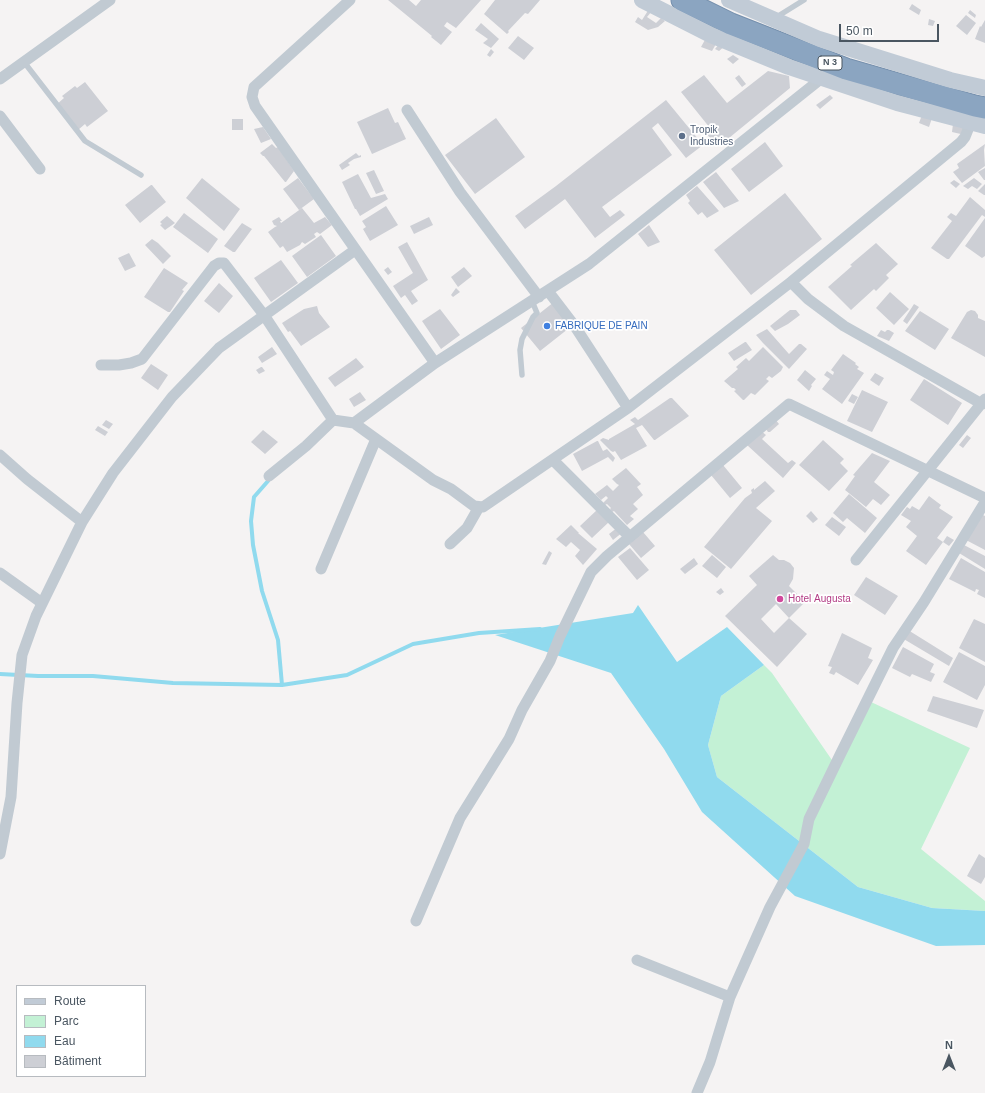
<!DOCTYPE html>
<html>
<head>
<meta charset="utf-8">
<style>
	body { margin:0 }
	#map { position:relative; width:985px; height:1093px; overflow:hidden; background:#f5f3f3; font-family:Helvetica,sans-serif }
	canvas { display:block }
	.legend { position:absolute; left:16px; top:985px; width:130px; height:92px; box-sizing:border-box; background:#fff; border:1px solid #b7bbc0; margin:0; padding:5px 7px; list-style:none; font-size:12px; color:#4a5661 }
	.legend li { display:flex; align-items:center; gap:8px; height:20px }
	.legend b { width:20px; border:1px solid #b7bbc0 }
	.north { position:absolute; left:929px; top:1037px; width:40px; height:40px; -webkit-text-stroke:3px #fff; paint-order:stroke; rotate:0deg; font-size:11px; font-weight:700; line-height:16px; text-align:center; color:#4a5661 }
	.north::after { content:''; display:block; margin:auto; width:14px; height:18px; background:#4a5661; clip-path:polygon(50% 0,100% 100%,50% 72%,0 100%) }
	.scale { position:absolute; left:839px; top:24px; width:100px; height:18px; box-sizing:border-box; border:2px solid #4a5661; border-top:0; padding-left:5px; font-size:12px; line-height:14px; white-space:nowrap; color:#4a5661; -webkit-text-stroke:3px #fff; paint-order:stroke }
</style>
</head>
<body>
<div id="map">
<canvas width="985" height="1093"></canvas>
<ul class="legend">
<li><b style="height:5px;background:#c1cbd6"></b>Route</li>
<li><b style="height:11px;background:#c3f1d5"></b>Parc</li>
<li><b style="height:11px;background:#90daee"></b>Eau</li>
<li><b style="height:11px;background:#cdcfd5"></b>Bâtiment</li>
</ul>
<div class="north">N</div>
<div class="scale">50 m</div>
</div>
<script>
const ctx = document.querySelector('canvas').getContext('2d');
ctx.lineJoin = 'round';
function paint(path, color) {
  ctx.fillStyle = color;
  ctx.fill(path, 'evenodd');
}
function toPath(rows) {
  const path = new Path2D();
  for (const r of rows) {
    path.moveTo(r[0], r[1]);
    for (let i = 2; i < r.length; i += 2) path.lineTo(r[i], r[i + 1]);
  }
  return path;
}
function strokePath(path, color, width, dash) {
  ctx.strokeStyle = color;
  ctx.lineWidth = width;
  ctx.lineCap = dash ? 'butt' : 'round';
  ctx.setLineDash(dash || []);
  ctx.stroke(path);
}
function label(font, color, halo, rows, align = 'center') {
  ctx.font = font + ' Helvetica,sans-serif';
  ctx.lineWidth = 3.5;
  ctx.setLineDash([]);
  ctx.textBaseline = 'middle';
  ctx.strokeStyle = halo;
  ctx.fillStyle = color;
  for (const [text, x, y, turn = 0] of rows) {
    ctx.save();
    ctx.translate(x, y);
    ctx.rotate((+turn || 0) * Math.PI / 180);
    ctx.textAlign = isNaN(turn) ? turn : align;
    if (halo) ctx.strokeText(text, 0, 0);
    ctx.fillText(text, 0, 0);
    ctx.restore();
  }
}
const green = toPath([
	[764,665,772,673,834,763,871,702,970,748,921,849,985,901,985,911,932,908,858,887,717,777,708,745,721,696]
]);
const water = toPath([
	[638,605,677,662,727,627,764,665,721,696,708,745,717,777,858,887,932,908,985,911,985,945,936,946,795,896,702,812,664,749,611,673,495,635,633,613]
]);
const stream = toPath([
	[268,481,254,497,251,521,253,545,262,591,278,640,282,685],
	[0,674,38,676,93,676,173,683,282,685,347,675,413,644,479,633,540,629]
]);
const building = toPath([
	[388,0,409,0,416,6,421,0,481,0,456,28,447,22,444,26,452,32,441,45,431,37,432,36],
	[495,0,540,0,528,14,525,13,508,31,509,32,507,34,484,14],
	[912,4,921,10,919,15,909,9],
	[649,9,652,11,647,17,656,23,661,18,665,21,658,27,648,30,635,22,638,17,642,20],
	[970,10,976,15,975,18,968,13],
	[966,15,976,23,967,35,956,26],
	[929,19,935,21,933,26,928,25],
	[985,20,985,43,975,39,980,26,981,27],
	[481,23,499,39,491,48,483,43,488,39,475,30],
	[518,36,534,48,524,60,508,48],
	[706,38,716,44,712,51,701,47],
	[720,43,725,46,719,51,715,49],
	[491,49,494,52,490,57,487,55],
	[733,55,739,59,733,64,727,59],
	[768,71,789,76,790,88,718,147,705,132,710,128,681,92,704,75,727,103],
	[739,75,746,84,742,87,735,78],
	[85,82,108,111,87,127,85,124,78,130,56,105,64,98,62,96,75,86,77,88],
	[830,95,833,98,820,109,816,105],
	[666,100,703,145,686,158,658,123,652,128,672,155,602,207,610,217,620,210,625,215,595,238,565,199,525,229,515,216,556,186],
	[388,108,395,123,398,122,406,139,372,154,357,122],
	[922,115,932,118,929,127,919,123],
	[496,118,525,157,475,194,445,155],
	[232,119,243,119,243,130,232,130],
	[953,124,967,127,965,135,952,132],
	[263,127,271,139,261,143,254,129],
	[765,142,783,166,749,192,731,169],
	[272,144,276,148,278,147,294,171,286,182,285,182,264,156,263,156,260,153],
	[985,144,984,150,985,166,962,183,953,172,959,168,957,164],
	[356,153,359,156,361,155,361,157,354,159,348,163,350,165,342,170,339,165],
	[985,168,985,180,984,180,978,172],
	[374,170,384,191,376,194,366,173],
	[716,172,739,201,724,208,703,182],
	[358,174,371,198,385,194,388,199,360,216,356,209,355,209,342,182],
	[202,178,240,209,224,231,186,198],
	[298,178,314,199,299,210,283,189],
	[974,178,982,184,977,189,972,186,968,189,963,186],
	[954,180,960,184,956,188,950,183],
	[985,184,985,195,984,195,978,191],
	[151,185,152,185,166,202,140,223,125,205],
	[697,186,719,211,707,218,702,212,698,215,688,203,690,201,686,195],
	[785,193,822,239,751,295,714,250],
	[970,197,985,210,985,217,982,215,949,259,947,259,931,248,952,221,947,217,951,213,956,216],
	[386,206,398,225,370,241,363,229,366,227,362,221],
	[302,208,314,223,325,217,332,225,320,234,317,232,314,234,316,237,305,244,302,242,300,245,287,252,283,246,280,248,268,232,275,227,277,226,274,225,272,221,279,217,282,221,280,221,281,223],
	[184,213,218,239,208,253,173,227],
	[167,216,175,223,165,230,160,225,162,224,160,222],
	[429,217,433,225,414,234,410,226],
	[985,218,985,256,982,258,965,246],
	[242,223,252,229,235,252,233,252,224,246],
	[649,225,660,242,648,247,638,234],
	[321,235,336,256,307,277,292,256],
	[152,239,158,243,171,256,163,264,145,245],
	[407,242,428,280,411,291,418,301,412,305,405,295,401,298,393,286,413,273,398,247],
	[876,243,898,264,886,275,889,278,876,291,874,289,851,310,828,287,852,266,850,265],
	[129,253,136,266,125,271,118,258],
	[281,260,298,283,271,302,254,278],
	[388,267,392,272,388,275,384,270],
	[464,267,472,276,458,287,451,277],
	[164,268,188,283,182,290,184,291,170,312,168,312,144,297],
	[219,283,233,296,219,313,204,301],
	[456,288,460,292,453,297,451,295],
	[890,292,909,309,894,325,876,308],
	[554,302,573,325,540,351,521,328],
	[914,304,919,307,907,324,903,321],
	[317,306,319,313,330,327,301,346,290,331,288,332,282,323,304,309],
	[440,309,460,335,441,349,422,321],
	[790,310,796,310,800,315,788,324,775,331,770,326],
	[971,310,975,311,978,315,978,318,985,321,985,357,951,338,967,312],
	[920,311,949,329,935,350,905,331],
	[767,329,789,354,799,344,801,344,807,349,789,369,763,343,756,335],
	[881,330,885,332,887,330,889,330,894,333,889,341,877,336],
	[745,342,746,342,752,350,734,361,728,353],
	[272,347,277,354,262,363,258,357],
	[763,347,783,367,781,371,772,378,769,376,766,379,769,381,755,395,751,393,744,400,743,400,734,391,736,390,734,388,732,388,724,381,738,369,736,367,746,358,749,361],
	[843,354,856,363,855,364,859,367,857,369,864,373,842,404,822,389,830,379,824,375,827,371,833,375,834,372,831,370],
	[356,358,364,367,335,387,328,378],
	[151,364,168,375,158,390,141,378],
	[261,367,262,367,265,371,259,374,256,370],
	[805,370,816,379,811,385,812,386,809,391,797,380],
	[875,373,884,378,879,386,870,380],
	[924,379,962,403,948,425,910,400],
	[862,390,888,402,872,432,847,421],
	[360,392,366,400,354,407,349,399],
	[852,394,858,397,854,404,848,401],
	[670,398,672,398,689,416,655,440,654,440,642,425,636,428,647,446,621,460,615,451,613,452,611,451,600,440,603,438,609,440,609,439,635,424,630,420,635,417,638,420],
	[775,419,779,424,770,432,768,432,764,426],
	[106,420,113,424,109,429,102,425],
	[98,426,108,432,105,436,95,430],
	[263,430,278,442,265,454,251,442],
	[761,431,766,435,762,439,788,463,792,460,796,463,783,478,747,445],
	[967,435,971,438,963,448,959,445],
	[823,440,844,459,840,463,848,471,829,491,799,465],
	[597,441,598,441,603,451,607,449,615,458,613,462,608,457,582,471,573,454],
	[872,453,890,461,874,482,890,495,881,505,873,499,866,507,845,490,855,476,853,475],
	[723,465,742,488,730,498,711,475],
	[626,468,641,484,637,487,643,495,633,504,638,509,630,516,634,519,627,525,614,511,612,512,610,509,611,508,607,504,605,505,603,503,608,498,606,496,601,500,595,494,607,485,613,491,619,485,617,484,612,479],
	[765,481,775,491,756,508,772,521,731,569,704,547,745,498,752,493,751,490,754,488,754,490],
	[849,494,877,518,865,533,847,518,843,522,833,513],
	[929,496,941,505,939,508,953,517,937,538,943,542,926,565,906,551,917,536,906,527,911,521,901,515,907,507,910,509,912,506,919,510],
	[598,509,610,521,592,538,580,526],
	[811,511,818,519,813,523,806,516],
	[981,514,985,516,985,550,966,540],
	[832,517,846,527,839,536,825,525],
	[571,525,579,533,578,533,597,549,583,565,575,556,580,550,571,542,566,547,556,539],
	[618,527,623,532,613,540,609,534],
	[643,532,655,546,641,558,629,544],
	[947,536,954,540,949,546,943,542],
	[964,545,985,556,985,569,959,553],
	[630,548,649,570,637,580,618,557],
	[549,551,552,553,546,565,542,564],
	[712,555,726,567,717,578,702,566],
	[773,555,779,560,784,560,790,563,794,568,793,579,789,586,805,602,789,618,776,604,761,619,774,633,789,618,807,634,777,667,725,616,757,585,749,576],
	[694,558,698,564,685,574,680,569],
	[961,558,985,572,985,598,977,594,979,590,976,589,975,592,949,579],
	[866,577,898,596,885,615,854,595],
	[721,588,724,592,720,595,716,592],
	[974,619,985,624,985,662,959,648],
	[908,630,953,658,949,666,902,638],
	[842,633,872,648,868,658,873,660,858,685,836,672,834,675,829,673,832,667,828,666],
	[903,647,934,664,930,672,935,674,931,682,912,674,910,677,892,668],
	[959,652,985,666,985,685,977,700,943,682],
	[933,696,984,710,977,728,927,711],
	[979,854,985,858,985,877,981,884,967,876]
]);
const lane = toPath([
	[775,18,804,0],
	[24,62,85,141,141,175],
	[522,375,520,350,522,339,533,317,537,313,532,301]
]);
const street = toPath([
	[350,0,254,87,252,97,255,106,435,363],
	[0,79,110,0],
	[407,110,460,192,539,297],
	[0,116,40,169],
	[791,282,808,299,844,326,982,404],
	[548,291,574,325,628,408],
	[101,365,119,365,131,363,142,359,214,266,219,263,224,263,264,315,333,420],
	[354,423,433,480,451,489,474,506,483,507,628,408,791,282,961,142,965,137,971,122],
	[0,455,27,479,82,522],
	[553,460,630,537],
	[269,476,306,446,333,420,354,423,435,363,589,264,822,78],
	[450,544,467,528,479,507],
	[856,560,985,399],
	[321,569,376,439],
	[0,573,42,603],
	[0,854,11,797,17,703,22,655,36,616,82,522,113,473,172,397,219,348,355,250],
	[416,921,460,818,509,739,522,710,550,661,560,636,591,572,607,556,789,404,985,498],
	[637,960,730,997],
	[697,1093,710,1062,730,997,770,907,804,844,809,819,840,755,893,648,924,602,985,502]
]);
const secondary = toPath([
	[642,0,711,35,789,67,897,103,985,126],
	[729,0,819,39,950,80,985,88]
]);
const highway = toPath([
	[682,0,731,24,846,69,975,106,985,108]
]);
const markers = [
	[682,136,4,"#5c6f8a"],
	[547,326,4,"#3f7fe0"],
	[780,599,4,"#d1479c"]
];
const shields = [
	[830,63,24]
];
const shieldNames = [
	["N 3",830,63]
];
const serviceNames = [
	["Tropik",690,130],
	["Industries",690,142]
];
const shopNames = [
	["FABRIQUE DE PAIN",555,326]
];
const hotelNames = [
	["Hotel Augusta",788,599]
];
paint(green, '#c3f1d5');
paint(water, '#90daee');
strokePath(stream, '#90daee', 4);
paint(building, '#cdcfd5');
strokePath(highway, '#7690ad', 23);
strokePath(lane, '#c1cad2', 5.5);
strokePath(street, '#c1cad2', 11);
strokePath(secondary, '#c1cbd6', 16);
strokePath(highway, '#8ba5c1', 21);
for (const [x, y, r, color] of markers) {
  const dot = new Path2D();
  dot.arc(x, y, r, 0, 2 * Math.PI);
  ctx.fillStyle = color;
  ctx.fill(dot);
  strokePath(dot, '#fff', 1.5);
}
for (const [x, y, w] of shields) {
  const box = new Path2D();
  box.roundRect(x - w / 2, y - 7, w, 14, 3);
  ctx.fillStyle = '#fff';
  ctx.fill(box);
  strokePath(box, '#4a5661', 1);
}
label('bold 9px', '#4a5661', null, shieldNames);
label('10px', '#4e5e75', '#fff', serviceNames, 'left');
label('10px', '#366cbe', '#fff', shopNames, 'left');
label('10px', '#b23c85', '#fff', hotelNames, 'left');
</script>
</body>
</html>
